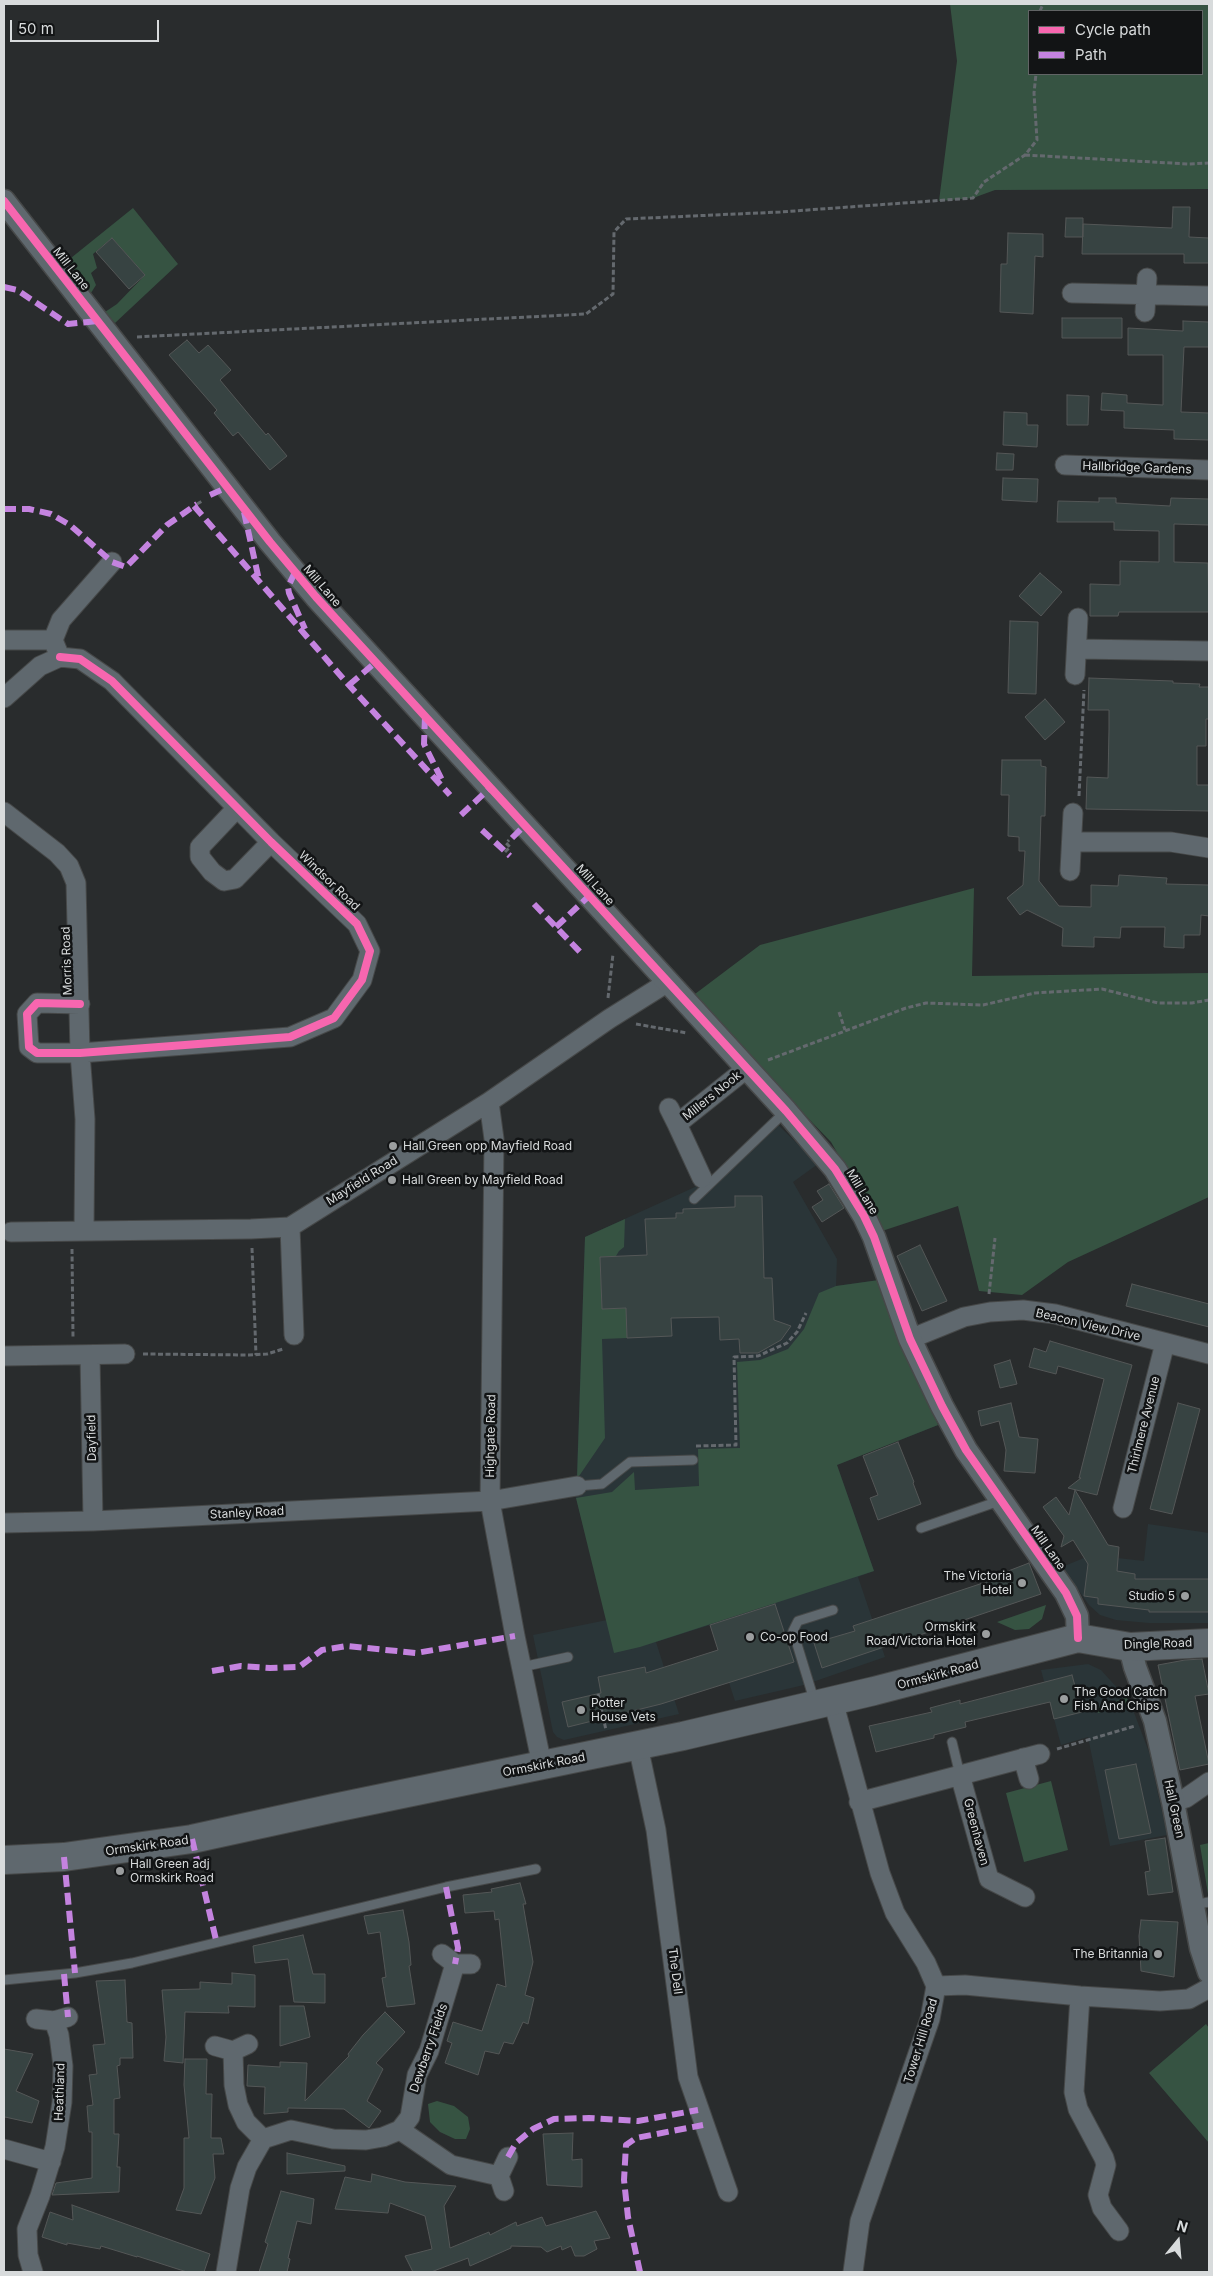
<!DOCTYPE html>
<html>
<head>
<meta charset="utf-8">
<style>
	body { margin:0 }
	#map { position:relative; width:1213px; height:2276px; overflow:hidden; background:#292c2d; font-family:Inter,sans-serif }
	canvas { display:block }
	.frame { position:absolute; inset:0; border:5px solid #d8dbdc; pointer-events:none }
	.legend { position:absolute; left:1028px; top:10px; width:175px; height:65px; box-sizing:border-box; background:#121415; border:1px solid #616465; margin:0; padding:6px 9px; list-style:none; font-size:15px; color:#d8dbdc }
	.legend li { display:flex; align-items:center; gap:10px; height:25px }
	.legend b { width:25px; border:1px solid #616465 }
	.north { position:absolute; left:1153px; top:2216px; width:50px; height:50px; -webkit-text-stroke:4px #121415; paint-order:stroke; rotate:17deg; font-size:14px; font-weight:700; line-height:20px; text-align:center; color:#d8dbdc }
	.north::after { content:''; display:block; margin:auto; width:18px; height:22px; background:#d8dbdc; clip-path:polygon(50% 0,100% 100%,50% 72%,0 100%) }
	.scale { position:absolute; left:10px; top:20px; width:149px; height:22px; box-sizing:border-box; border:2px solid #d8dbdc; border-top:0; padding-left:6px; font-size:15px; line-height:18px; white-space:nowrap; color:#d8dbdc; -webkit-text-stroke:4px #121415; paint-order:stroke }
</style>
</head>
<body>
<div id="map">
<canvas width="1213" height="2276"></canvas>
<div class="frame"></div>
<ul class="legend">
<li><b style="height:6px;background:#f766af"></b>Cycle path</li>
<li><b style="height:6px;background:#c483df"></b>Path</li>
</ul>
<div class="north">N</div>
<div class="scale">50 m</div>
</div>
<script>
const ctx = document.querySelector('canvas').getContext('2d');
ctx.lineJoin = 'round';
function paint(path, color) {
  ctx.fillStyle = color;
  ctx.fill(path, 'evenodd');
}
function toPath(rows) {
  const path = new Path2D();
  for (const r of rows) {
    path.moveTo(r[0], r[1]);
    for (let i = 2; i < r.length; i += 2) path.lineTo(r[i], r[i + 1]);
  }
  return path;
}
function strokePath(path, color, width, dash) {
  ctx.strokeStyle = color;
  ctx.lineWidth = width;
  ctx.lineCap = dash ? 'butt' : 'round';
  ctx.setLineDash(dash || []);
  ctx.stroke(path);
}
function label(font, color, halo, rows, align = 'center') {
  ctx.font = font + ' Inter,sans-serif';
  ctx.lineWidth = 5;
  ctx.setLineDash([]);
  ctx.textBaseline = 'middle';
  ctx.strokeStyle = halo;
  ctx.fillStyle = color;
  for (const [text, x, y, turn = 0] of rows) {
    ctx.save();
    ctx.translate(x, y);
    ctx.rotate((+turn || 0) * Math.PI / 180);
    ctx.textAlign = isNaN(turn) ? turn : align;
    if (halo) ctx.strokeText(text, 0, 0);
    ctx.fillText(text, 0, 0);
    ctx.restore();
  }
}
const built = toPath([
	[771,1118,818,1164,793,1182,837,1259,836,1286,879,1280,938,1425,837,1465,874,1571,858,1577,885,1657,804,1685,735,1701,710,1625,656,1642,679,1714,564,1740,557,1737,553,1732,533,1635,607,1620,576,1498,585,1237,706,1182],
	[1148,1524,1209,1533,1209,1623,1149,1623,1116,1620,1100,1615,1089,1605,1062,1567,1091,1555,1144,1561],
	[1088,1664,1101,1670,1130,1702,1149,1752,1167,1835,1110,1846,1088,1737,1061,1745,1041,1670]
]);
const green = toPath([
	[950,4,1209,4,1209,189,995,190,973,198,939,201,957,61],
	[1029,11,1202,11,1202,74,1029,74],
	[133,208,178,264,115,323,105,312,117,304,145,275,112,238,93,254,97,268,91,273,96,285,91,293,66,262],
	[974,888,972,976,1209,973,1209,1197,1068,1262,1022,1295,979,1291,958,1206,882,1231,831,1142,691,997,760,945],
	[625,1219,624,1247,619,1251,616,1256,600,1257,602,1309,626,1308,627,1338,602,1339,605,1438,577,1479,585,1237],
	[879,1280,938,1425,837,1465,874,1571,640,1647,614,1653,576,1498,612,1492,634,1472,635,1490,699,1486,698,1449,740,1448,737,1362,760,1360,788,1349,804,1329,819,1293,836,1286],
	[1046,1605,1042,1619,1029,1629,1015,1630,997,1622],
	[1127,1697,1128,1703,1098,1713,1096,1708],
	[1051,1781,1068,1850,1024,1862,1006,1793],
	[1209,1843,1209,1893,1208,1894,1200,1845],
	[1206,2024,1209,2028,1209,2143,1149,2073],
	[437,2101,454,2106,468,2117,470,2129,466,2139,455,2139,440,2132,430,2122,428,2104]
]);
const building = toPath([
	[1173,207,1190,207,1189,237,1209,238,1209,263,1184,263,1184,254,1082,254,1083,224,1172,228,1173,207],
	[1066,218,1083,218,1083,237,1065,237,1066,218],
	[1008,233,1043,234,1043,257,1035,256,1033,314,1000,312,1001,264,1007,264,1008,233],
	[112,238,145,275,129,289,96,252,112,238],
	[1062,318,1122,318,1122,338,1062,338,1062,318],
	[1183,321,1209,322,1209,347,1184,347,1181,412,1209,413,1209,440,1174,439,1174,430,1124,428,1124,411,1101,410,1102,393,1127,395,1127,403,1163,405,1163,355,1128,355,1128,328,1183,331,1183,321],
	[187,340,199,353,208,345,231,370,220,380,266,435,268,433,287,456,270,470,238,432,233,436,214,413,217,410,169,355,187,340],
	[1067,395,1089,396,1088,425,1067,425,1067,395],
	[1004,412,1027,413,1027,425,1038,425,1037,447,1003,445,1004,412],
	[997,453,1014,454,1013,470,996,470,997,453],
	[1003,478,1038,479,1037,502,1002,500,1003,478],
	[1099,498,1116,498,1116,503,1170,506,1171,498,1209,499,1209,525,1174,524,1174,562,1208,563,1209,612,1119,612,1118,616,1090,616,1090,584,1120,585,1120,561,1159,562,1159,531,1114,530,1114,522,1057,522,1058,501,1099,502,1099,498],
	[1040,573,1062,592,1041,616,1019,596,1040,573],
	[1010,621,1038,622,1036,694,1008,693,1010,621],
	[1089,678,1173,681,1173,683,1200,684,1199,687,1209,687,1209,719,1206,719,1206,746,1197,746,1197,785,1209,785,1209,811,1086,809,1087,777,1108,778,1109,729,1109,710,1088,710,1089,678],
	[1045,699,1065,722,1045,740,1025,717,1045,699],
	[1002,760,1041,760,1041,766,1046,767,1045,816,1041,816,1039,881,1059,906,1091,907,1091,885,1118,886,1119,875,1167,878,1166,884,1209,885,1209,916,1201,915,1200,935,1184,935,1184,948,1164,947,1165,927,1121,927,1120,938,1094,937,1094,947,1062,946,1063,928,1027,910,1020,915,1007,898,1023,885,1025,851,1019,851,1019,837,1008,836,1009,795,1001,795,1002,760],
	[829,1184,844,1208,822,1222,812,1207,823,1200,817,1191,829,1184],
	[735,1196,762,1196,764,1278,772,1278,774,1320,791,1326,781,1340,758,1353,740,1353,739,1339,720,1340,719,1317,671,1318,672,1336,627,1338,626,1308,602,1309,600,1257,647,1255,645,1219,676,1218,676,1213,683,1213,683,1209,735,1207,735,1196],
	[920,1245,947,1301,922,1311,897,1256,920,1245],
	[1132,1284,1209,1304,1209,1327,1126,1306,1132,1284],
	[1050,1341,1132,1365,1097,1495,1068,1488,1081,1478,1079,1478,1104,1379,1058,1366,1056,1374,1029,1367,1034,1348,1046,1352,1050,1341],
	[1010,1360,1017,1384,1000,1388,994,1365,1010,1360],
	[1011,1403,1019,1437,1038,1439,1035,1473,1004,1471,1006,1450,999,1421,981,1426,978,1411,1011,1403],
	[1178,1403,1200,1409,1172,1514,1150,1509,1178,1403],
	[898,1442,914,1482,913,1483,921,1504,878,1520,870,1498,878,1495,863,1456,898,1442],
	[1075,1490,1108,1545,1119,1547,1117,1571,1135,1574,1135,1579,1209,1579,1209,1612,1149,1612,1149,1610,1098,1604,1098,1598,1084,1596,1088,1564,1073,1540,1061,1547,1064,1536,1043,1507,1056,1497,1069,1515,1075,1490],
	[1029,1563,1041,1594,822,1668,814,1643,855,1631,853,1626,989,1581,1004,1575,1003,1573,1029,1563],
	[775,1604,794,1662,661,1704,568,1727,562,1702,601,1693,598,1677,645,1667,646,1673,718,1650,710,1625,775,1604],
	[1202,1659,1209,1694,1195,1696,1209,1764,1180,1770,1158,1665,1185,1660,1202,1659],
	[1072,1675,1082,1712,1054,1719,1050,1702,965,1722,966,1727,934,1735,934,1738,876,1752,869,1726,932,1712,930,1708,960,1700,960,1704,1072,1675],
	[1136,1764,1151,1833,1119,1839,1105,1770,1136,1764],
	[1165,1838,1173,1892,1148,1895,1145,1872,1150,1871,1145,1841,1165,1838],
	[520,1883,526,1904,523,1904,533,1962,525,1995,534,1998,528,2024,523,2022,513,2044,504,2042,499,2054,485,2051,478,2075,445,2063,452,2043,447,2041,453,2022,482,2031,497,1984,506,1987,499,1919,495,1920,494,1911,465,1913,463,1895,492,1892,491,1889,520,1883],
	[403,1910,409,1942,411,1965,409,1966,415,2004,387,2007,382,1978,386,1977,380,1932,368,1934,364,1916,403,1910],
	[1141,1920,1178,1922,1174,1977,1141,1971,1139,1936,1141,1920],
	[303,1935,313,1974,325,1974,325,2003,294,2002,288,1959,255,1963,253,1946,303,1935],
	[232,1973,255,1975,255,2007,228,2006,229,2013,185,2012,183,2063,164,2061,166,2037,162,1990,200,1989,200,1982,232,1984,232,1973],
	[125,1980,127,2022,132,2023,133,2058,120,2058,120,2065,117,2066,120,2098,114,2099,114,2134,119,2134,117,2167,120,2167,119,2192,52,2195,56,2183,92,2178,92,2132,89,2132,87,2106,93,2105,89,2075,97,2074,93,2045,105,2044,96,1981,125,1980],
	[280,2006,304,2006,310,2037,280,2046,280,2006],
	[385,2012,405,2032,376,2063,383,2069,367,2101,381,2111,369,2128,344,2109,288,2108,288,2112,264,2114,265,2087,247,2086,248,2065,280,2067,280,2062,307,2063,305,2101,349,2056,348,2054,363,2035,385,2012],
	[4,2049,33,2054,16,2091,39,2101,32,2123,5,2117,4,2119,4,2049],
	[185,2059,207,2059,206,2094,212,2094,211,2138,221,2138,224,2154,213,2154,215,2178,201,2214,176,2210,184,2188,184,2138,189,2138,184,2085,185,2059],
	[573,2133,572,2160,582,2159,582,2187,547,2185,543,2134,573,2133],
	[287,2153,345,2166,345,2171,287,2174,287,2153],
	[372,2174,405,2182,456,2186,444,2206,450,2248,489,2232,490,2235,516,2222,517,2226,542,2217,546,2226,596,2211,610,2238,594,2241,597,2249,584,2256,575,2256,571,2246,562,2250,561,2246,547,2252,541,2247,511,2246,511,2248,470,2266,468,2258,431,2272,413,2272,405,2256,432,2249,425,2216,390,2203,388,2213,335,2209,345,2177,371,2182,372,2174],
	[281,2191,314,2199,311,2224,297,2221,288,2258,290,2259,287,2272,259,2272,268,2244,265,2242,281,2191],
	[72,2205,210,2254,204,2272,187,2272,137,2256,137,2257,101,2246,100,2249,67,2243,67,2245,42,2237,50,2212,73,2220,72,2205]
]);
const path = toPath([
	[1040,11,1043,4],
	[1025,155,1189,164,1209,163],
	[137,337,586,314,613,294,614,232,626,219,780,212,973,198,984,182,1025,155,1037,140,1034,93,1036,74],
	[197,504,202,501],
	[1079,796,1084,690],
	[505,852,510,847,506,843,509,840],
	[608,998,613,954],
	[839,1012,845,1030],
	[636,1024,687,1033],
	[768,1060,906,1008,926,1003,983,1005,1035,993,1102,989,1158,1003,1192,1003,1209,1000],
	[252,1248,256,1355],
	[72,1249,73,1337],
	[989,1294,995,1238],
	[143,1354,249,1355,267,1354,283,1349],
	[696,1446,736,1445,734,1357,758,1356,787,1343,797,1332,806,1313],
	[598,1694,606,1730],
	[1057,1749,1135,1726]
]);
const service = toPath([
	[694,1199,786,1111],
	[577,1486,602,1484,630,1462,693,1460],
	[921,1528,1002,1500],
	[522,1667,568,1657],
	[815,1703,793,1631,798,1621,833,1610],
	[952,1742,960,1775],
	[1193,1905,1209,1902],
	[4,1980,75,1973,132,1963,446,1887,536,1869]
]);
const minor = toPath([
	[1072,293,1209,296],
	[1145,312,1147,278],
	[1065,465,1209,470],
	[4,640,53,640],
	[1077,649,1209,651],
	[60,657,80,659,112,681,271,842,357,924,370,951,362,980,334,1018,290,1037,80,1053,37,1053,29,1047,27,1014,37,1003,80,1004],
	[1075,675,1078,618],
	[4,698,40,666,60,657,53,640,61,620,112,562],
	[237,808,200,847,200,857,212,872,224,881,235,879,271,842],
	[4,812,57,853,69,866,76,883,80,1053,85,1119,84,1231],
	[1072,842,1171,842,1209,848],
	[1070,871,1073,813],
	[489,1102,494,1139,490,1501,515,1636,542,1765],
	[669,1108,677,1124],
	[702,1178,677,1124,746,1069],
	[290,1227,294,1335],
	[11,1232,251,1229,290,1227,489,1102,609,1019,668,982],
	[910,1339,964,1317,990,1312,1023,1310,1055,1314,1209,1354],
	[90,1355,93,1521],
	[4,1356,125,1354],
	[1123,1508,1165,1343],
	[4,1523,93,1521,490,1501,577,1486],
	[833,1701,880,1873,895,1913,926,1963,936,1986,930,2019,860,2221,853,2272],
	[638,1746,656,1830,688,2077,728,2192],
	[1023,1758,1029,1779],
	[960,1775,989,1879,1025,1897],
	[859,1802,1040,1754],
	[1173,1802,1186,1798,1209,1782],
	[442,1954,455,1964,471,1964],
	[936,1986,965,1985,1080,1996,1160,2001,1189,1999,1209,1988],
	[1080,1996,1074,2092,1078,2109,1104,2158,1106,2165,1098,2195,1102,2208,1119,2231],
	[36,2019,54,2021,68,2017],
	[215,2046,233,2051,248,2044],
	[233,2051,234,2085,238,2105,246,2122,263,2139],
	[400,2130,451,2165,499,2176],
	[4,2149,51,2162],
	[504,2191,499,2176,508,2157],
	[33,2272,28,2255,27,2229,40,2196,55,2147,62,2102,63,2066,59,2035,54,2021],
	[226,2272,240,2188,247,2167,263,2139,291,2130,333,2139,366,2140,383,2137,400,2130,410,2117,417,2075,429,2051,455,1964]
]);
const tertiary = toPath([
	[4,201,270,542,316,597,786,1111,835,1169,864,1216,874,1237,910,1339,942,1406,966,1450,1066,1593,1077,1616,1078,1638],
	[1130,1647,1135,1667,1155,1721,1173,1802,1201,1948,1209,1972]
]);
const primary = toPath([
	[4,1860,64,1857,192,1839,334,1808,683,1736,874,1691,1078,1638,1130,1647,1209,1643]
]);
const quiet = toPath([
	[4,287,17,290,68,324,98,321],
	[210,495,228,487],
	[194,506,346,682,450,795],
	[4,509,29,509,51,514,70,525,112,562,126,567,167,525,197,504],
	[244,512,259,580],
	[295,572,288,587,289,593,305,629],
	[349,685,376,662],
	[425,717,424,744,444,784],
	[461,815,491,787],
	[482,830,510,856],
	[512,838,525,825],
	[534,904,581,953],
	[556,927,589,896],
	[212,1671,241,1666,270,1668,299,1667,322,1650,347,1646,416,1653,515,1636],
	[192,1839,217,1944],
	[64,1857,75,1973],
	[446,1887,458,1948,455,1964],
	[64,1974,68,2017],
	[508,2157,516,2143,533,2129,554,2119,589,2118,638,2121,698,2110],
	[640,2272,628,2217,624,2180,626,2145,636,2138,703,2125]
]);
const cycleway = toPath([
	[4,201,270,542,316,597,786,1111,835,1169,864,1216,874,1237,910,1339,942,1406,966,1450,1066,1593,1077,1616,1078,1638],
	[60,657,80,659,112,681,271,842,357,924,370,951,362,980,334,1018,290,1037,80,1053,37,1053,29,1047,27,1014,37,1003,80,1004]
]);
const markers = [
	[393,1146,5,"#9b9e9f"],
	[392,1180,5,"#9b9e9f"],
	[1022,1583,5,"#9b9e9f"],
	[1185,1596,5,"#9b9e9f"],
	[986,1634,5,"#9b9e9f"],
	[750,1637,5,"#9b9e9f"],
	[1064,1699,5,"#9b9e9f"],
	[581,1710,5,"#9b9e9f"],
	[120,1871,5,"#9b9e9f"],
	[1158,1954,5,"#9b9e9f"]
];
const streetNames = [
	["Mill Lane",71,269,52],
	["Hallbridge Gardens",1137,468,2],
	["Mill Lane",322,586,49],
	["Windsor Road",329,881,44],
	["Mill Lane",595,885,48],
	["Morris Road",67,961,-92],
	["Millers Nook",712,1096,-39],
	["Mayfield Road",362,1181,-32],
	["Mill Lane",862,1192,59],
	["Beacon View Drive",1088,1325,13],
	["Thirlmere Avenue",1144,1425,-76],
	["Highgate Road",491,1436,-89],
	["Dayfield",92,1438,-91],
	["Stanley Road",247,1513,-3],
	["Mill Lane",1048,1548,55],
	["Dingle Road",1158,1644,-2],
	["Ormskirk Road",938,1675,-15],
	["Ormskirk Road",544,1765,-11],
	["Hall Green",1174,1809,78],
	["Greenhaven",976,1832,75],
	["Ormskirk Road",147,1846,-8],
	["The Dell",675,1971,83],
	["Tower Hill Road",921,2041,-73],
	["Dewberry Fields",429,2048,-71],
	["Heathland",60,2092,-88]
];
const poiNames = [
	["Hall Green opp Mayfield Road",403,1146],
	["Hall Green by Mayfield Road",402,1180],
	["The Victoria",1012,1576,"right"],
	["Hotel",1012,1590,"right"],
	["Studio 5",1175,1596,"right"],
	["Ormskirk",976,1627,"right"],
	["Road/Victoria Hotel",976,1641,"right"],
	["Co-op Food",760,1637],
	["The Good Catch",1074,1692],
	["Fish And Chips",1074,1706],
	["Potter",591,1703],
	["House Vets",591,1717],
	["Hall Green adj",130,1864],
	["Ormskirk Road",130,1878],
	["The Britannia",1148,1954,"right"]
];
paint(built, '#2a3538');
paint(green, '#365342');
paint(building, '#374342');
strokePath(building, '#545757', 1);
strokePath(service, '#464848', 11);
strokePath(minor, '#464848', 21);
strokePath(tertiary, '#464848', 25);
strokePath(primary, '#464848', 30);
strokePath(path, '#64696e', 3, [5, 2.5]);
strokePath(service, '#5f686e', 9);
strokePath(minor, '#5f686e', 19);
strokePath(tertiary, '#5f686e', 22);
strokePath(primary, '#5f686e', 28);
strokePath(quiet, '#c483df', 6, [12, 6]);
strokePath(cycleway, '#f766af', 8);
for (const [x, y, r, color] of markers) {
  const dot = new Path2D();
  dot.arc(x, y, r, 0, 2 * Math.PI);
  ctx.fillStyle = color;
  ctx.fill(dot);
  strokePath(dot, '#121415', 2);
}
label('12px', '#d8dbdc', '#121415', streetNames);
label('12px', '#d8dbdc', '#121415', poiNames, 'left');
</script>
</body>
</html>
